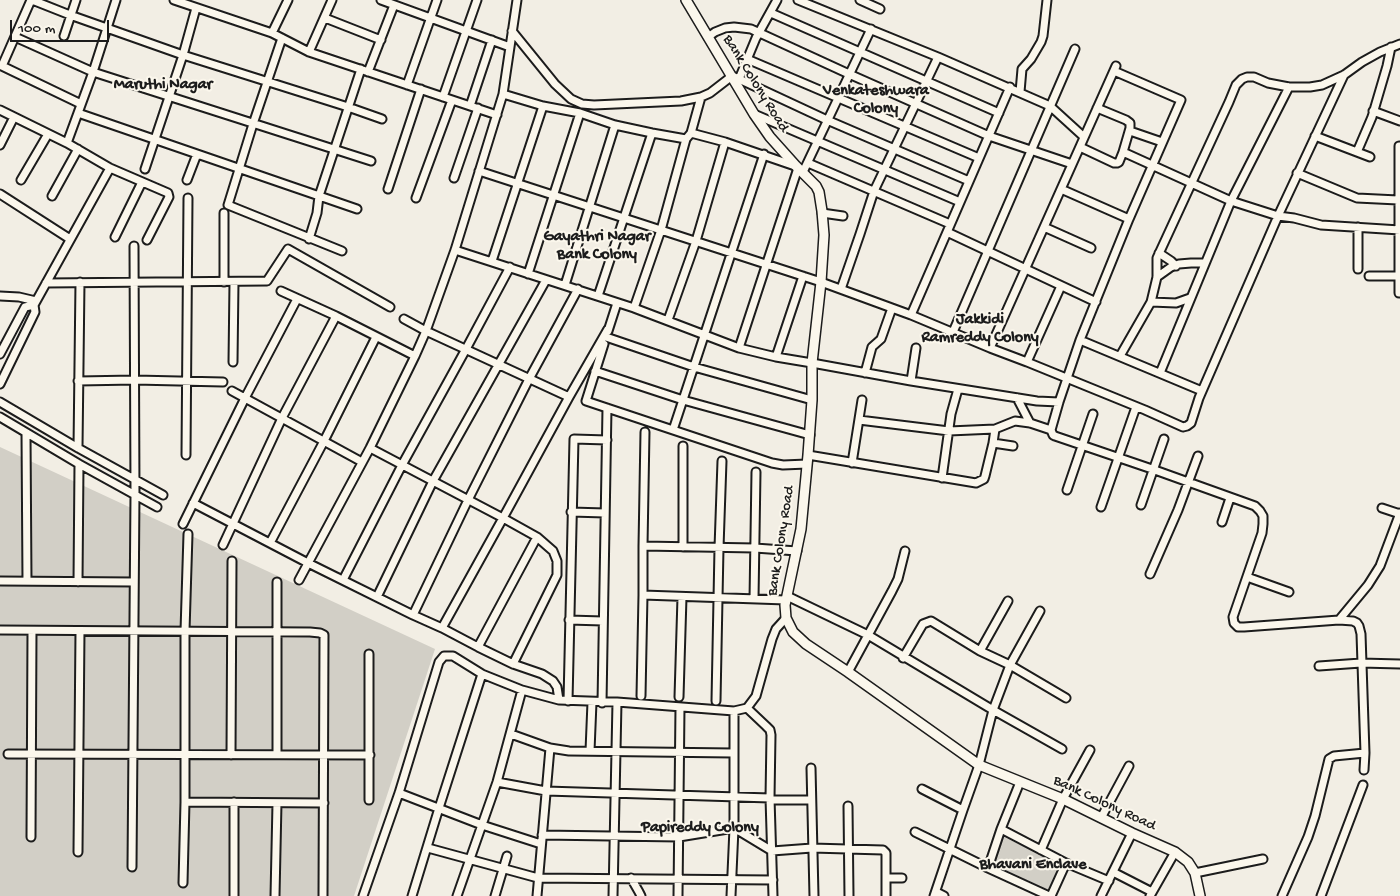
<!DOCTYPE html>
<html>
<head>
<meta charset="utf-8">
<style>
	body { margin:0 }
	#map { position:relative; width:1400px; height:896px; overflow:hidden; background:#f2eee4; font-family:"Gochi Hand",sans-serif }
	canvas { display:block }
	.scale { position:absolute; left:10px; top:20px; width:99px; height:22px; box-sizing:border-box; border:2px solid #1c1c1c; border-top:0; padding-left:6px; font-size:15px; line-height:18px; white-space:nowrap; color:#1c1c1c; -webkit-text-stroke:4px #fbf7ec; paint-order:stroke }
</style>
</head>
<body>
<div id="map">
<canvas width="1400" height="896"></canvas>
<div class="scale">100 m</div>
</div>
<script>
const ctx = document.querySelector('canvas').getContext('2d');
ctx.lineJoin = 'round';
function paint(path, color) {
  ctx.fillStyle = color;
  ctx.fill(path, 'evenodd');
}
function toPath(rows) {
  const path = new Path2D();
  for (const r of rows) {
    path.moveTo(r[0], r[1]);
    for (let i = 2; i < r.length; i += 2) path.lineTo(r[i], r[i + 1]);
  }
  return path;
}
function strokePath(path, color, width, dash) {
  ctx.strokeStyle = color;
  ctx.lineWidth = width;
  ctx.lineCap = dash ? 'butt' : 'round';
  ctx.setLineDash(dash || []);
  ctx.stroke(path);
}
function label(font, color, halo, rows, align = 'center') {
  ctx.font = font + ' "Gochi Hand",sans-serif';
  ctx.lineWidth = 4;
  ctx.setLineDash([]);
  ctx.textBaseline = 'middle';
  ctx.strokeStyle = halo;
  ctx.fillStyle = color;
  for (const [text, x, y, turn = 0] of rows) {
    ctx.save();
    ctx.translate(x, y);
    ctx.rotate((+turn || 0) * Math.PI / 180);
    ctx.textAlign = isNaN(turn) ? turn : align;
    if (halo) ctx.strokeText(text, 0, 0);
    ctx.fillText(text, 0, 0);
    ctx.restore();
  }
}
const green = toPath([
	[0,447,435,649,354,896,0,896],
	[1002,836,1062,865,1050,891,993,864]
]);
const minor = toPath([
	[31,0,2,66,81,104],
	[32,0,70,15,183,55,348,107,382,119],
	[174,0,272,33,309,52,497,115],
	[381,0,510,47],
	[798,0,938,57,1050,106,1084,137],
	[860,0,880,9],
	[771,13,999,113],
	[325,18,381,40],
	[512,31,555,84,571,99,582,104,594,105,681,101,701,97,710,93,732,76,739,79,756,38,777,0],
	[272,33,288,0],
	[64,36,76,0],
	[15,37,93,72,371,161],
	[708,37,715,32,725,28,734,27,751,29,849,74,989,136,1072,164],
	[282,38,253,124,228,205,342,251],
	[309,52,332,0],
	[747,59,979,158],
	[1114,71,1181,100,1129,219,1080,340,1059,402,1051,430,1053,435,1055,436,1152,469,1255,506,1260,511,1263,516,1263,524,1262,533,1233,617,1234,623,1238,627,1244,627,1339,620,1353,621,1357,623,1359,626,1361,634,1365,753,1334,756,1329,759,1315,816,1308,837,1282,896],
	[368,72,394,5],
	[739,79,827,120,969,181],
	[407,85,437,0],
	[1020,92,1022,69,1031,59,1041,42,1043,36,1047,0],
	[503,94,543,106,580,113,615,125,652,133,686,139],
	[443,97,477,0],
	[470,106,492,40],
	[1097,108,1126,120,1130,123,1130,128,1123,152],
	[0,110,67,143,110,168,168,193,169,197,147,240],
	[1373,111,1400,121],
	[78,113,357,209],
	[754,114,960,202],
	[1130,131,1162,142],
	[691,133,725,142,795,166],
	[1315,136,1370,157],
	[67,143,93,72,116,0],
	[0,145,14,117],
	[1399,146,1399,293],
	[1080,147,1114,163,1117,163,1119,162,1123,152,1231,201,1278,216,1294,218,1321,225,1400,230],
	[1357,152,1372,117,1387,66,1391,47],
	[808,163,950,224],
	[145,169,183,55,196,8],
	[479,171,821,282,911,315,990,348,1027,362,1145,410,1183,427,1187,426,1191,423,1199,398,1278,216,1344,75],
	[803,172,871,29],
	[1297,173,1357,198,1398,200],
	[454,178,478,108],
	[21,180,48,134],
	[187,180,197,154],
	[388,189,421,89],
	[1061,189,1129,219],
	[0,194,70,239],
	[52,196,78,149],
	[416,198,452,100],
	[224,213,224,282],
	[822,213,843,216],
	[1044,227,1091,248],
	[947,232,1096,302],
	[115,237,142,182],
	[309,239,317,213,319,196,361,69],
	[455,250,634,308,739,348,776,357,812,363,911,381,1037,401,1059,402],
	[1159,253,1171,261,1176,266],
	[492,261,543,106],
	[1358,269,1358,227],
	[528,274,580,113],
	[1369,276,1399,276],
	[1157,277,1171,267,1179,264,1191,263,1204,263],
	[46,283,267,281,288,249,390,307],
	[565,285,615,125],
	[841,289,860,234,874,191,938,57],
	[281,291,336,316,415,356],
	[0,296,19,297,36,301],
	[598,296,652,133],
	[1151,302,1176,303,1190,298],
	[634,308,661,230,686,139,691,133,701,97],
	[911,315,1010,87],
	[404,319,426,331,569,397],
	[668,320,696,241,725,142],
	[608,331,617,303],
	[953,332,1075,49],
	[606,337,694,367,812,400],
	[1080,340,1202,391],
	[604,344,586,401,772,463,783,465,807,464],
	[739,348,798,168],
	[990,348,1116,66],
	[0,354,25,307,34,305],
	[1120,356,1151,302,1157,277,1157,258,1229,102,1236,85,1242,79,1247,77,1254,77,1268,83,1289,87,1310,87,1322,85,1344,75,1362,62,1380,52,1400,44],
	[776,357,803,276],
	[233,362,234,282],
	[1027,362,1061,286],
	[595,371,683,400,810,435],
	[865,373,872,347,881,339,892,308],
	[1160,373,1231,201,1289,87],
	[78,381,135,380,223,382],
	[911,381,916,348],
	[0,384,35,312,34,305,110,168],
	[232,391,362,462],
	[1017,398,1030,423],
	[0,402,78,448,163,495],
	[0,417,79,464,157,507],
	[859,420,949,431,995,429,1015,421,1030,423,1051,430],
	[673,430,764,154],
	[26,433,27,581],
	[993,443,1013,446],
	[78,448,80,282],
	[370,448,503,518,442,628],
	[186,455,188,198],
	[808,455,976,483,984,479,985,476,993,443,995,429],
	[852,463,862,400],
	[942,478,951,414,958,389],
	[1067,490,1093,414],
	[193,503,308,563,413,615,442,628,478,647,513,664,542,674,553,681,557,687,559,700],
	[1141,505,1164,439],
	[1101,507,1136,407],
	[1382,508,1400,514],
	[571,512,605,513],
	[1222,522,1230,498],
	[183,524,245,398,297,299],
	[270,543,324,441,376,337],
	[223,545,282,418,336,316],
	[643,546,645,432],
	[683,547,683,446],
	[1150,574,1178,510,1198,456],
	[1247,577,1289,592],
	[299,580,370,448,415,356,426,331,455,250,503,94,517,0],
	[343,580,402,465,466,349,510,267],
	[0,581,134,582],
	[78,582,79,464],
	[787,596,868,635,993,710,1062,749],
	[377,597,433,481,546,280],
	[754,599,756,472],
	[786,600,643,595,643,546,755,548,797,551],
	[1040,611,1010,665,1066,698],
	[413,615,468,500,529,379,578,289],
	[569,620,603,621],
	[1339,620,1368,585,1380,566,1400,513],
	[0,630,310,632,320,633,324,635,323,896],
	[478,647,537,537],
	[980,651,1008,601],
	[903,658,923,624,931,621,980,651,1010,665,993,710,979,765,963,810,934,896],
	[513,664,557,575,557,561,553,551,537,537,503,518,569,397,608,329],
	[1319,666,1361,663,1400,664],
	[848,672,892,591,898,579,905,551],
	[641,696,643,595],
	[679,697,682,597],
	[568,701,574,439,607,440],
	[716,701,719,548,722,461],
	[602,703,607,408],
	[747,708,766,726,770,730,771,735,770,798,773,896],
	[511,734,550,748,569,751,733,753],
	[590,751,592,702],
	[8,754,370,755],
	[277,754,277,582],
	[231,755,232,561],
	[811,768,814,896],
	[1364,770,1365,753],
	[497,782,546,791,770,798],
	[922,789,963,810],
	[399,793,482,825,541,844],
	[369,800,369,654],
	[770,800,811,800],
	[185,802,324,803],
	[234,802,234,896],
	[848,806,849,896],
	[1101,818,1129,766],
	[1001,829,1066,863,1109,881],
	[915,832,988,868,1049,896],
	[542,835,679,837,734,828,772,851,812,848,883,850,886,853,886,896],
	[31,837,32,631],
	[428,848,538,878,773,880],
	[1041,850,1063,799,1090,750],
	[78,852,80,631],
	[132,867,135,494,134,246],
	[988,868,1001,829,1020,782],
	[1113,872,1152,892],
	[1195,873,1263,859],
	[631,878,639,892,641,896],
	[886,878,902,878],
	[183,883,185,802,185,631,188,534],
	[936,892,944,896],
	[275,896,277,803],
	[363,896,399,793,439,662,444,656,453,656,482,674,522,690,559,700,617,702,734,711,747,708,756,696,772,639,776,629,786,618],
	[412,896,439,808,482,674],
	[457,896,497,782,522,690],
	[495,896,507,856],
	[537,896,550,748],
	[613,896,617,702],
	[678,896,680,707],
	[731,896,734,828,734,711],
	[1051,896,1066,863],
	[1101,896,1132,833],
	[1150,896,1175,852],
	[1321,896,1363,785]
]);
const tertiary = toPath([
	[686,0,754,114,770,137,796,166,816,186,819,192,822,211,824,235,821,282,812,363,812,400,808,455,801,529,785,605,786,618,793,632,806,644,848,672,979,765,1063,799,1132,833,1175,852,1188,862,1195,873,1200,896]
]);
const streetNames = [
	["Bank Colony Road",755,84,58],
	["Bank Colony Road",782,541,-81],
	["Bank Colony Road",1104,804,25]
];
const neighbourhoodNames = [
	["Maruthi Nagar",163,86],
	["Venkateshwara",876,92],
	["Colony",876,110],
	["Gayathri Nagar",597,238],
	["Bank Colony",597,256],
	["Jakkidi",980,321],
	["Ramreddy Colony",980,339],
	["Papireddy Colony",700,829],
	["Bhavani Enclave",1033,866]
];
paint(green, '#d2cfc6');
strokePath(minor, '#1c1c1c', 11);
strokePath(tertiary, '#1c1c1c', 12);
strokePath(minor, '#fbf7ec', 7);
strokePath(tertiary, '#fbf7ec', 9);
label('15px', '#1c1c1c', '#fbf7ec', streetNames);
label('bold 16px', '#1c1c1c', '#fbf7ec', neighbourhoodNames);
</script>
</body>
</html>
